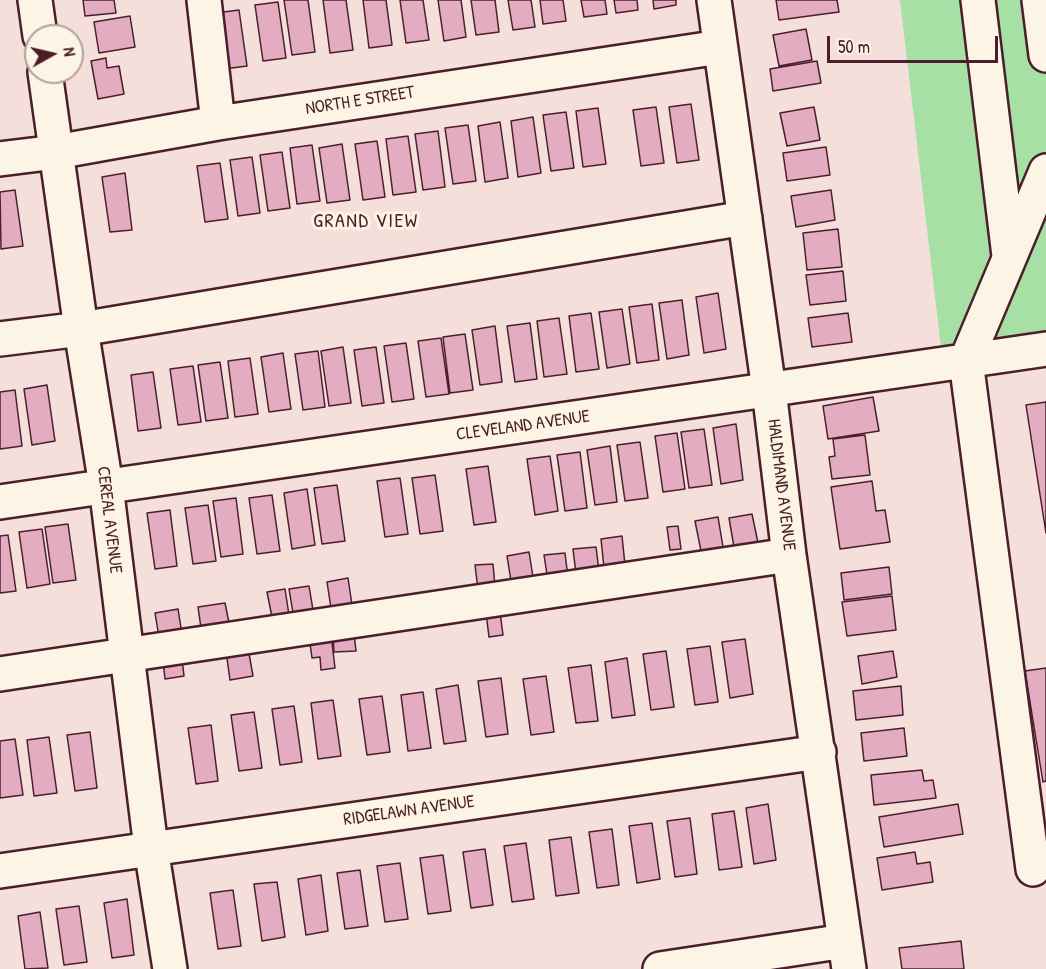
<!DOCTYPE html>
<html>
<head>
<meta charset="utf-8">
<style>
	body { margin:0 }
	#map { position:relative; width:1046px; height:969px; overflow:hidden; background:#f4dfda; font-family:"Patrick Hand",sans-serif }
	canvas { display:block }
	.north { position:absolute; left:24px; top:24px; width:60px; height:60px; box-sizing:border-box; background:#fcf5e5; border:2px solid #b59f9b; border-radius:50%; rotate:82deg; font-size:16px; font-weight:700; line-height:24px; text-align:center; color:#4a1f2b }
	.north::after { content:''; display:block; margin:auto; width:21px; height:27px; background:#4a1f2b; clip-path:polygon(50% 0,100% 100%,50% 72%,0 100%) }
	.scale { position:absolute; left:827px; top:36px; width:171px; height:27px; box-sizing:border-box; border:3px solid #4a1f2b; border-top:0; padding-left:8px; font-size:18px; line-height:21px; white-space:nowrap; color:#4a1f2b; -webkit-text-stroke:4px #fcf5e5; paint-order:stroke }
</style>
</head>
<body>
<div id="map">
<canvas width="1046" height="969"></canvas>
<div class="north">N</div>
<div class="scale">50 m</div>
</div>
<script>
const ctx = document.querySelector('canvas').getContext('2d');
ctx.lineJoin = 'round';
function paint(path, color) {
  ctx.fillStyle = color;
  ctx.fill(path, 'evenodd');
}
function toPath(rows) {
  const path = new Path2D();
  for (const r of rows) {
    path.moveTo(r[0], r[1]);
    for (let i = 2; i < r.length; i += 2) path.lineTo(r[i], r[i + 1]);
  }
  return path;
}
function strokePath(path, color, width, dash) {
  ctx.strokeStyle = color;
  ctx.lineWidth = width;
  ctx.lineCap = dash ? 'butt' : 'round';
  ctx.setLineDash(dash || []);
  ctx.stroke(path);
}
function label(font, color, halo, rows, align = 'center') {
  ctx.font = font + ' "Patrick Hand",sans-serif';
  ctx.lineWidth = 6;
  ctx.setLineDash([]);
  ctx.textBaseline = 'middle';
  ctx.strokeStyle = halo;
  ctx.fillStyle = color;
  for (const [text, x, y, turn = 0] of rows) {
    ctx.save();
    ctx.translate(x, y);
    ctx.rotate((+turn || 0) * Math.PI / 180);
    ctx.textAlign = isNaN(turn) ? turn : align;
    if (halo) ctx.strokeText(text, 0, 0);
    ctx.fillText(text, 0, 0);
    ctx.restore();
  }
}
const green = toPath([
	[900,0,1046,0,1046,349,943,364]
]);
const building = toPath([
	[83,0,114,0,116,13,85,16,83,0],
	[284,0,308,0,315,52,292,55,284,0],
	[323,0,346,0,353,50,330,53,323,0],
	[363,0,386,0,392,45,369,48,363,0],
	[400,0,423,0,429,40,406,43,400,0],
	[438,0,461,0,466,37,444,41,438,0],
	[471,0,495,0,499,32,476,35,471,0],
	[508,0,531,0,535,27,513,30,508,0],
	[540,0,563,0,566,21,543,24,540,0],
	[581,0,605,0,607,14,584,17,581,0],
	[614,0,637,0,638,10,616,13,614,0],
	[653,0,676,0,676,5,654,9,653,0],
	[776,0,837,0,839,12,779,20,776,0],
	[278,2,286,58,263,61,255,5,278,2],
	[239,10,247,66,224,69,216,13,239,10],
	[130,16,135,47,99,53,94,22,130,16],
	[806,29,812,60,779,66,773,35,806,29],
	[106,58,107,68,119,66,124,94,98,99,91,61,106,58],
	[817,61,821,83,773,91,770,69,817,61],
	[691,104,699,160,677,163,669,107,691,104],
	[656,107,664,163,641,166,633,110,656,107],
	[814,107,820,140,787,146,780,113,814,107],
	[598,108,606,164,583,167,576,111,598,108],
	[566,112,574,168,551,171,543,115,566,112],
	[533,117,541,173,518,177,511,121,533,117],
	[500,122,508,178,485,182,478,126,500,122],
	[468,125,476,181,453,184,445,128,468,125],
	[438,131,445,187,423,190,415,134,438,131],
	[408,136,416,192,393,195,386,139,408,136],
	[377,141,385,197,363,200,355,144,377,141],
	[342,144,350,200,327,203,319,148,342,144],
	[312,145,320,201,297,204,290,148,312,145],
	[826,147,830,175,787,181,783,153,826,147],
	[282,152,290,208,268,211,260,155,282,152],
	[252,157,260,213,238,216,230,160,252,157],
	[220,163,228,219,205,222,197,166,220,163],
	[125,173,132,230,110,232,102,177,125,173],
	[15,190,23,246,1,249,0,192,15,190],
	[831,190,835,220,796,227,791,196,831,190],
	[838,229,842,267,807,270,803,233,838,229],
	[843,271,846,301,810,305,806,275,843,271],
	[718,293,726,349,704,353,696,297,718,293],
	[682,300,689,355,667,359,659,303,682,300],
	[652,304,659,360,637,363,629,307,652,304],
	[622,309,630,364,607,368,599,312,622,309],
	[591,313,599,369,576,372,569,316,591,313],
	[848,313,852,342,812,347,808,318,848,313],
	[559,318,567,374,544,377,537,321,559,318],
	[530,323,537,379,515,382,507,326,530,323],
	[495,326,502,382,480,385,472,330,495,326],
	[465,334,473,390,450,393,443,337,465,334],
	[441,338,449,394,426,397,418,341,441,338],
	[406,343,414,399,392,402,384,346,406,343],
	[343,347,351,403,329,406,321,351,343,347],
	[376,347,384,403,362,406,354,350,376,347],
	[318,351,325,407,303,410,295,354,318,351],
	[283,353,291,409,269,412,261,357,283,353],
	[250,358,258,414,235,417,228,361,250,358],
	[220,362,228,418,206,421,198,365,220,362],
	[193,366,201,422,178,425,170,369,193,366],
	[153,372,161,428,138,431,131,375,153,372],
	[47,385,55,441,32,445,24,389,47,385],
	[15,390,22,446,0,449,0,392,15,390],
	[873,397,879,431,828,439,823,406,873,397],
	[1046,402,1046,533,1026,405,1046,402],
	[736,424,743,480,721,484,713,428,736,424],
	[704,429,712,485,689,488,681,432,704,429],
	[677,433,685,489,663,492,655,436,677,433],
	[865,435,870,475,832,479,829,457,835,456,833,439,865,435],
	[640,442,648,498,625,501,617,445,640,442],
	[610,446,617,502,595,505,587,450,610,446],
	[580,452,587,508,565,511,557,455,580,452],
	[550,456,558,511,535,515,527,459,550,456],
	[488,466,496,522,474,525,466,469,488,466],
	[435,475,443,531,420,534,412,478,435,475],
	[400,478,408,534,385,537,377,481,400,478],
	[872,481,876,511,885,510,890,542,840,549,831,487,872,481],
	[337,485,345,541,322,544,314,488,337,485],
	[307,489,315,545,292,549,284,493,307,489],
	[272,495,280,551,257,554,249,498,272,495],
	[236,498,243,554,221,557,213,501,236,498],
	[208,505,216,561,193,564,185,508,208,505],
	[170,510,177,566,155,569,147,513,170,510],
	[752,514,758,543,734,547,729,518,752,514],
	[718,517,723,547,701,551,695,521,718,517],
	[68,524,76,580,53,583,45,527,68,524],
	[678,526,681,549,670,550,667,527,678,526],
	[42,529,50,584,27,588,19,532,42,529],
	[8,535,16,591,0,593,0,536,8,535],
	[622,536,625,565,604,568,601,539,622,536],
	[596,547,599,571,576,574,573,549,596,547],
	[529,552,533,577,511,581,507,556,529,552],
	[565,553,568,578,548,581,544,555,565,553],
	[493,564,495,587,478,589,475,565,493,564],
	[889,567,892,594,844,600,841,573,889,567],
	[348,578,352,605,331,608,327,582,348,578],
	[309,586,313,610,293,613,289,589,309,586],
	[285,589,289,615,272,617,267,592,285,589],
	[892,596,896,630,847,636,842,602,892,596],
	[225,603,229,623,201,628,198,607,225,603],
	[178,609,182,634,159,637,155,613,178,609],
	[500,612,503,635,489,637,486,613,500,612],
	[331,634,335,668,321,670,320,657,312,658,309,636,331,634],
	[354,634,356,651,334,652,333,636,354,634],
	[745,639,753,694,730,698,722,642,745,639],
	[710,646,718,702,695,705,687,649,710,646],
	[248,648,253,676,230,680,226,651,248,648],
	[666,651,674,707,651,710,643,654,666,651],
	[893,651,897,677,862,684,858,656,893,651],
	[627,658,635,715,612,718,605,662,627,658],
	[182,659,184,676,165,679,163,661,182,659],
	[591,665,598,721,576,723,568,668,591,665],
	[1046,668,1046,781,1043,782,1025,671,1046,668],
	[546,676,554,732,531,735,523,679,546,676],
	[501,678,508,734,486,737,478,681,501,678],
	[458,685,466,741,444,744,436,689,458,685],
	[901,686,903,715,856,720,853,691,901,686],
	[423,692,431,748,408,751,401,695,423,692],
	[382,696,390,752,367,755,359,699,382,696],
	[333,700,341,756,318,759,311,703,333,700],
	[294,706,302,762,280,765,272,709,294,706],
	[254,712,262,768,239,771,231,715,254,712],
	[211,725,218,781,196,784,188,728,211,725],
	[904,728,907,756,864,761,861,733,904,728],
	[90,732,97,788,75,791,67,735,90,732],
	[49,737,57,793,34,796,27,740,49,737],
	[15,739,23,795,0,798,0,741,15,739],
	[922,770,924,781,933,780,936,798,874,805,871,775,922,770],
	[768,804,776,860,754,864,746,808,768,804],
	[958,804,963,834,884,847,879,817,958,804],
	[734,811,742,867,719,870,712,814,734,811],
	[690,818,697,874,675,877,667,821,690,818],
	[652,823,660,879,637,883,629,826,652,823],
	[612,829,619,885,597,888,589,832,612,829],
	[571,837,579,893,556,896,549,840,571,837],
	[526,843,534,899,512,902,504,846,526,843],
	[485,849,493,905,471,908,463,852,485,849],
	[915,852,917,864,930,862,933,882,882,890,877,858,915,852],
	[443,855,451,911,428,914,420,858,443,855],
	[400,863,408,919,385,922,377,866,400,863],
	[360,870,368,926,345,929,337,873,360,870],
	[321,875,328,931,306,935,298,879,321,875],
	[277,882,285,937,262,941,254,884,277,882],
	[233,890,241,946,218,949,210,893,233,890],
	[127,899,134,955,112,958,104,903,127,899],
	[79,906,87,962,64,965,56,909,79,906],
	[40,912,48,968,25,969,18,916,40,912],
	[961,941,964,969,902,969,899,948,961,941]
]);
const minor = toPath([
	[35,0,40,36],
	[204,0,218,123],
	[714,0,769,390,789,555,849,969],
	[978,0,1009,256],
	[1039,0,1046,55],
	[45,72,81,329,106,486,151,848,170,969],
	[0,159,56,152,218,123,720,47],
	[0,339,81,329,745,218],
	[0,502,1046,349],
	[0,674,789,555],
	[1033,869,966,361,1046,171],
	[0,871,819,752],
	[660,969,845,941]
]);
const streetNames = [
	["NORTH E STREET",360,101,-9],
	["CLEVELAND AVENUE",523,426,-8],
	["HALDIMAND AVENUE",781,485,83],
	["CEREAL AVENUE",109,520,83],
	["RIDGELAWN AVENUE",409,811,-8]
];
const neighbourhoodNames = [
	["GRAND VIEW",366,222]
];
paint(green, '#a6e0a5');
paint(building, '#e3acc1');
strokePath(building, '#4a1f2b', 1.5);
strokePath(minor, '#4a1f2b', 38);
strokePath(minor, '#fcf5e5', 33);
label('18px', '#4a1f2b', '#fcf5e5', streetNames);
ctx.letterSpacing = '1.5px';
label('20px', '#4a1f2b', '#fcf5e5', neighbourhoodNames);
ctx.letterSpacing = '0px';
</script>
</body>
</html>
